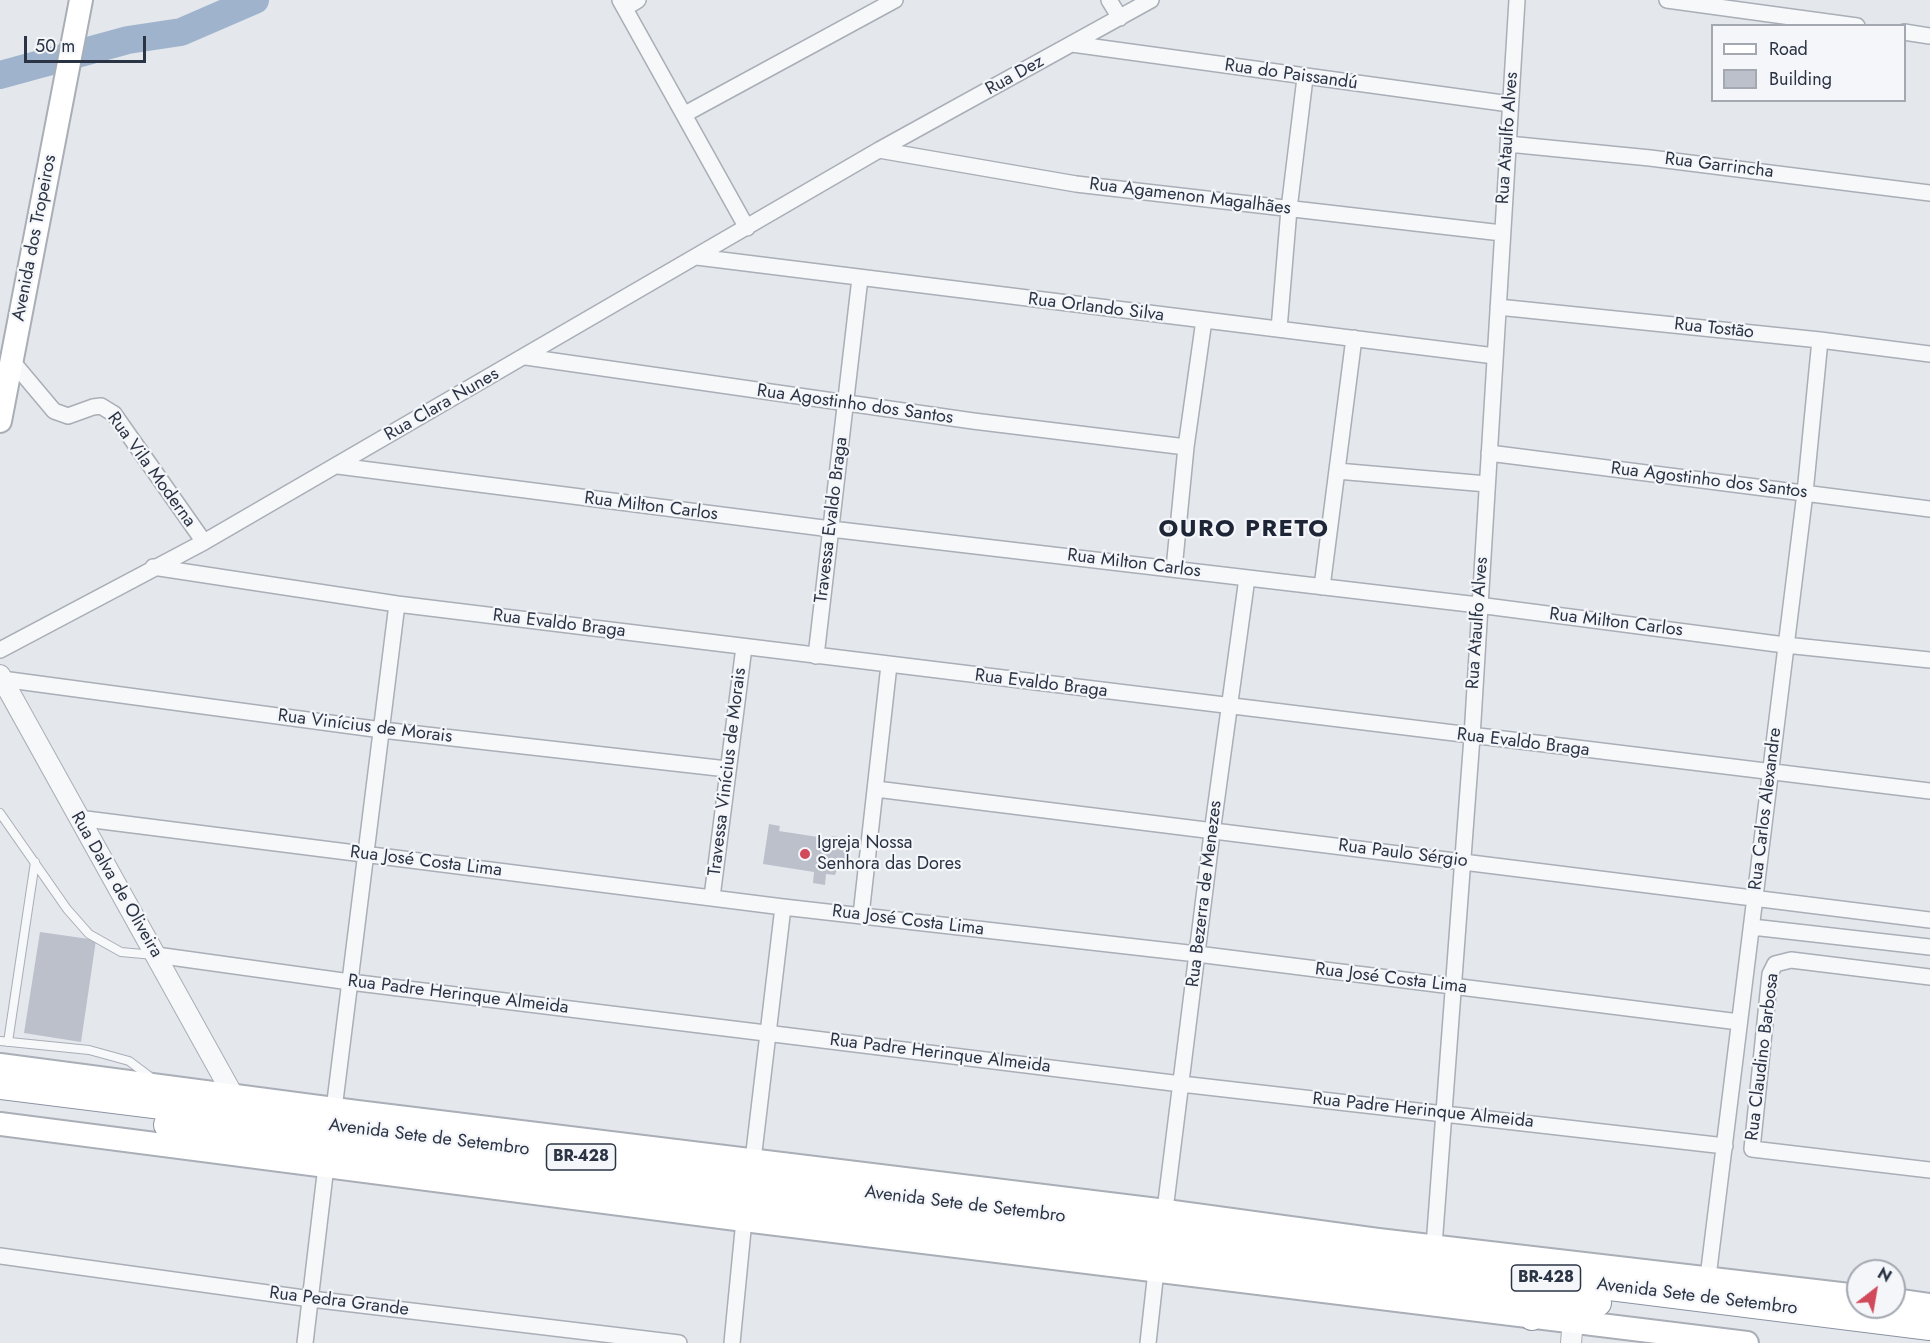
<!DOCTYPE html>
<html>
<head>
<meta charset="utf-8">
<style>
	body { margin:0 }
	#map { position:relative; width:1930px; height:1343px; overflow:hidden; background:#e4e7ec; font-family:Jost,sans-serif }
	canvas { display:block }
	.legend { position:absolute; left:1711px; top:24px; width:195px; height:78px; box-sizing:border-box; background:#f4f6f9; border:2px solid #a4a8b1; margin:0; padding:8px 10px; list-style:none; font-size:18px; color:#2b3445 }
	.legend li { display:flex; align-items:center; gap:12px; height:30px }
	.legend b { width:30px; border:2px solid #a4a8b1 }
	.north { position:absolute; left:1846px; top:1259px; width:60px; height:60px; box-sizing:border-box; background:#f4f6f9; border:2px solid #a4a8b1; border-radius:50%; rotate:31deg; font-size:16px; font-weight:700; line-height:24px; text-align:center; color:#2b3445 }
	.north::after { content:''; display:block; margin:auto; width:21px; height:27px; background:#d1495b; clip-path:polygon(50% 0,100% 100%,50% 72%,0 100%) }
	.scale { position:absolute; left:24px; top:36px; width:122px; height:27px; box-sizing:border-box; border:3px solid #2b3445; border-top:0; padding-left:8px; font-size:18px; line-height:21px; white-space:nowrap; color:#2b3445; -webkit-text-stroke:4px #f4f6f9; paint-order:stroke }
</style>
</head>
<body>
<div id="map">
<canvas width="1930" height="1343"></canvas>
<ul class="legend">
<li><b style="height:8px;background:#fff"></b>Road</li>
<li><b style="height:16px;background:#bbc0ca"></b>Building</li>
</ul>
<div class="north">N</div>
<div class="scale">50 m</div>
</div>
<script>
const ctx = document.querySelector('canvas').getContext('2d');
ctx.lineJoin = 'round';
function toPath(rows) {
  const path = new Path2D();
  for (const r of rows) {
    path.moveTo(r[0], r[1]);
    for (let i = 2; i < r.length; i += 2) path.lineTo(r[i], r[i + 1]);
  }
  return path;
}
function strokePath(path, color, width, dash) {
  ctx.strokeStyle = color;
  ctx.lineWidth = width;
  ctx.lineCap = dash ? 'butt' : 'round';
  ctx.setLineDash(dash || []);
  ctx.stroke(path);
}
function paint(path, color) {
  ctx.fillStyle = color;
  ctx.fill(path, 'evenodd');
}
function label(font, color, halo, rows, align = 'center') {
  ctx.font = font + ' Jost,sans-serif';
  ctx.lineWidth = 4.5;
  ctx.setLineDash([]);
  ctx.textBaseline = 'middle';
  ctx.strokeStyle = halo;
  ctx.fillStyle = color;
  for (const [text, x, y, turn = 0] of rows) {
    ctx.save();
    ctx.translate(x, y);
    ctx.rotate((+turn || 0) * Math.PI / 180);
    ctx.textAlign = isNaN(turn) ? turn : align;
    if (halo) ctx.strokeText(text, 0, 0);
    ctx.fillText(text, 0, 0);
    ctx.restore();
  }
}
const river = toPath([
	[0,75,128,40,181,32,255,0]
]);
const building = toPath([
	[769,824,780,826,779,831,831,839,832,836,839,837,841,844,846,849,847,859,837,869,835,875,826,874,825,885,813,883,814,872,763,864],
	[40,932,96,940,81,1042,24,1033]
]);
const service = toPath([
	[0,813,67,909,89,934,121,952,154,955],
	[0,1041,89,1050,129,1061,153,1079],
	[8,1042,35,862]
]);
const minor = toPath([
	[620,0,747,228],
	[1109,0,1120,18],
	[1667,0,1857,26],
	[625,8,638,0],
	[1904,32,1930,36],
	[1072,44,1510,104],
	[685,114,895,0],
	[1508,144,1650,158,1930,193],
	[879,150,1076,184,1502,233],
	[697,257,1495,356],
	[1498,307,1820,340,1930,354],
	[1279,329,1289,209,1305,78],
	[526,357,973,421,1186,447],
	[12,361,54,411,68,416,93,407,101,406,114,414,204,542],
	[1489,453,1930,509],
	[338,466,831,529,1478,605,1785,645,1930,660],
	[1337,471,1487,484],
	[153,567,397,604,1930,791],
	[1174,569,1186,447,1204,320],
	[1322,587,1354,338],
	[0,650,204,542,879,150,1151,0],
	[816,656,860,278],
	[2,679,382,730,727,769],
	[876,789,1930,920],
	[78,818,783,907,1197,954,1739,1022],
	[712,897,744,647],
	[861,915,889,665],
	[1752,927,1930,947],
	[156,955,350,982,1181,1084,1725,1146],
	[1930,977,1791,960,1775,964,1770,974,1752,1149,1930,1170],
	[334,1109,397,604],
	[753,1160,783,907],
	[1164,1218,1212,833,1247,578],
	[1434,1246,1472,737,1517,0],
	[0,1256,311,1299,679,1343],
	[1708,1277,1805,493,1820,340],
	[305,1343,326,1166],
	[732,1343,744,1220],
	[1148,1343,1157,1262]
]);
const tertiary = toPath([
	[0,675,233,1095],
	[1571,1343,1574,1307]
]);
const secondary = toPath([
	[0,421,81,0],
	[0,1065,357,1112,1166,1211,1378,1240,1858,1296],
	[0,1124,744,1220,1747,1343],
	[1894,1300,1930,1305]
]);
const trunk = toPath([
	[0,1086,1930,1327],
	[167,1125,1598,1303],
	[1509,1292,1532,1317]
]);
const markers = [
	[805,854,6,"#d1495b"]
];
const shields = [
	[581,1157,69],
	[1546,1278,69]
];
const shieldNames = [
	["BR-428",581,1157],
	["BR-428",1546,1278]
];
const streetNames = [
	["Rua do Paissandú",1291,75,8],
	["Rua Dez",1015,76,-29],
	["Rua Ataulfo Alves",1508,138,-86],
	["Rua Garrincha",1719,166,7],
	["Rua Agamenon Magalhães",1190,197,7],
	["Avenida dos Tropeiros",35,238,-79],
	["Rua Orlando Silva",1096,308,7],
	["Rua Tostão",1714,329,6],
	["Rua Clara Nunes",442,405,-30],
	["Rua Agostinho dos Santos",855,405,8],
	["Rua Vila Moderna",151,470,54],
	["Rua Agostinho dos Santos",1709,481,7],
	["Rua Milton Carlos",651,507,7],
	["Travessa Evaldo Braga",832,520,-83],
	["Rua Milton Carlos",1134,564,7],
	["Rua Ataulfo Alves",1478,623,-86],
	["Rua Milton Carlos",1616,623,7],
	["Rua Evaldo Braga",559,624,7],
	["Rua Evaldo Braga",1041,684,7],
	["Rua Vinícius de Morais",365,727,7],
	["Rua Evaldo Braga",1523,743,7],
	["Travessa Vinícius de Morais",728,772,-83],
	["Rua Carlos Alexandre",1766,809,-83],
	["Rua Paulo Sérgio",1403,854,7],
	["Rua José Costa Lima",426,862,7],
	["Rua Dalva de Oliveira",116,885,60],
	["Rua Bezerra de Menezes",1205,894,-83],
	["Rua José Costa Lima",908,921,7],
	["Rua José Costa Lima",1391,979,7],
	["Rua Padre Herinque Almeida",458,995,7],
	["Rua Padre Herinque Almeida",940,1054,7],
	["Rua Claudino Barbosa",1763,1057,-83],
	["Rua Padre Herinque Almeida",1423,1111,6],
	["Avenida Sete de Setembro",429,1138,7],
	["Avenida Sete de Setembro",965,1205,7],
	["Avenida Sete de Setembro",1697,1297,7],
	["Rua Pedra Grande",339,1302,7]
];
const poiNames = [
	["Igreja Nossa",817,844],
	["Senhora das Dores",817,865]
];
const districtNames = [
	["OURO PRETO",1244,530]
];
strokePath(river, '#9fb4cc', 28);
paint(building, '#bbc0ca');
strokePath(service, '#a9aeb7', 10);
strokePath(minor, '#a9aeb7', 18);
strokePath(tertiary, '#a9aeb7', 22);
strokePath(secondary, '#a9aeb7', 26);
strokePath(trunk, '#8b94a3', 28);
strokePath(service, '#f7f8fa', 8);
strokePath(minor, '#f7f8fa', 15);
strokePath(tertiary, '#f7f8fa', 20);
strokePath(secondary, '#fff', 22);
strokePath(trunk, '#fff', 26);
for (const [x, y, r, color] of markers) {
  const dot = new Path2D();
  dot.arc(x, y, r, 0, 2 * Math.PI);
  ctx.fillStyle = color;
  ctx.fill(dot);
  strokePath(dot, '#f4f6f9', 2);
}
for (const [x, y, w] of shields) {
  const box = new Path2D();
  box.roundRect(x - w / 2, y - 13, w, 26, 4.5);
  ctx.fillStyle = '#f4f6f9';
  ctx.fill(box);
  strokePath(box, '#2b3445', 1.5);
}
label('bold 16px', '#2b3445', null, shieldNames);
label('18px', '#2b3445', '#f4f6f9', streetNames);
label('18px', '#2b3445', '#f4f6f9', poiNames, 'left');
ctx.letterSpacing = '1.5px';
label('bold 24px', '#1d2536', '#f4f6f9', districtNames);
ctx.letterSpacing = '0px';
</script>
</body>
</html>
